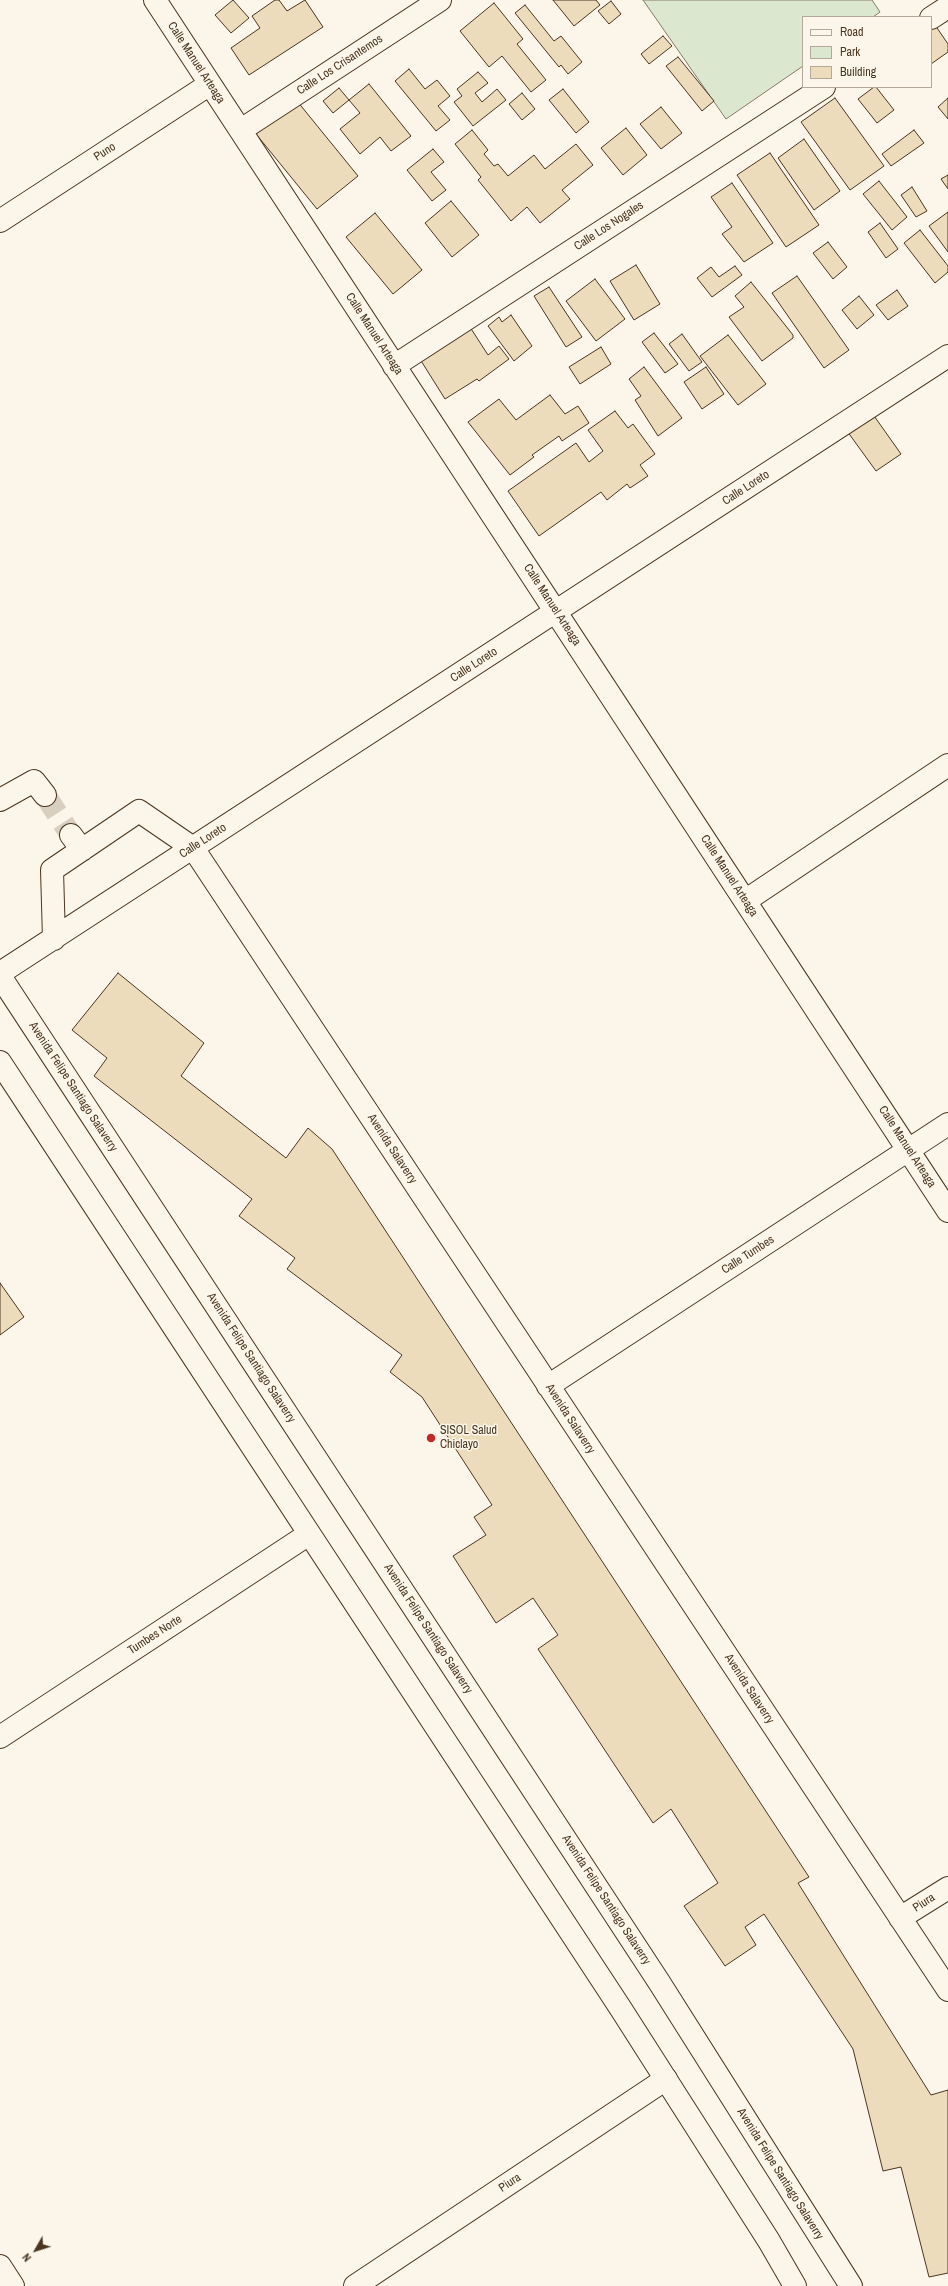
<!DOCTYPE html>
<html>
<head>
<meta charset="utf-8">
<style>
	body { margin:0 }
	#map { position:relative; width:948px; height:2286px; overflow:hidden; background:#fbf6e9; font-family:"Archivo Narrow",sans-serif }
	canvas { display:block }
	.legend { position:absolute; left:802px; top:16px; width:130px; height:72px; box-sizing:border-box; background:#fbf6e9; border:1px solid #b4a999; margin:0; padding:5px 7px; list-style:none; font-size:12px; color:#4a3520 }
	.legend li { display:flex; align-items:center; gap:8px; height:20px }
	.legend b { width:20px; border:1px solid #b4a999 }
	.north { position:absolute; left:16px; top:2230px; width:40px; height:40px; -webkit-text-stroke:3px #fbf6e9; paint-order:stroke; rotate:231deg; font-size:11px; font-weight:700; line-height:16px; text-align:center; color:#4a3520 }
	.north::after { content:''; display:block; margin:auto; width:14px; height:18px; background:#4a3520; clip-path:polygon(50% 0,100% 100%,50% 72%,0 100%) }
</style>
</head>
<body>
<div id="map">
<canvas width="948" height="2286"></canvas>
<ul class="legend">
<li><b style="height:5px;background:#fbf6e9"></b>Road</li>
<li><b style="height:11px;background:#dce7d0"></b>Park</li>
<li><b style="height:11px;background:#ecdcbc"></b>Building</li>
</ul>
<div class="north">N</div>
</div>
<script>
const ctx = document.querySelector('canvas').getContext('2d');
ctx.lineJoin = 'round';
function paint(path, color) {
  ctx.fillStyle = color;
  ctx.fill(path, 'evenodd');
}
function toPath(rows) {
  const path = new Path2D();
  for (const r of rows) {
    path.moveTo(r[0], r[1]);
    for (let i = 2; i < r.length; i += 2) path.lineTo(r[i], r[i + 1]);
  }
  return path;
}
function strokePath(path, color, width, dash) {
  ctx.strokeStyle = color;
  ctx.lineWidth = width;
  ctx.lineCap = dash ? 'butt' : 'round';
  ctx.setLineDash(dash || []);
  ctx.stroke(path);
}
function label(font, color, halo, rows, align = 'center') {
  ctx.font = font + ' "Archivo Narrow",sans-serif';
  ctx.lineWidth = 3;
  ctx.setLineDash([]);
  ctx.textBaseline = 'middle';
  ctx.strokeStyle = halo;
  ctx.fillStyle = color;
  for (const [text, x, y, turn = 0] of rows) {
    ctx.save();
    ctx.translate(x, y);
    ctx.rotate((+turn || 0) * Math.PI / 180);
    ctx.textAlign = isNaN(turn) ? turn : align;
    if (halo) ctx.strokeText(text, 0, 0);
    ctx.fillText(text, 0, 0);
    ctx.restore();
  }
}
const green = toPath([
	[643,0,872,0,880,12,873,17,803,17,803,66,726,119,643,0]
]);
const building = toPath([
	[233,0,249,18,231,33,215,15,233,0],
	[275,0,279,0,287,11,305,0,323,27,249,75,231,48,260,28,252,16,275,0],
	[553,0,596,0,600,5,574,26,553,0],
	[611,1,621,14,609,24,598,11,611,1],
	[494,3,523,39,517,44,546,80,531,92,502,56,489,67,460,31,494,3],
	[525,5,554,41,561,36,582,62,568,74,561,65,559,67,515,13,525,5],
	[933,22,948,44,948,52,931,64,931,24,933,22],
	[663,36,672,46,649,64,641,54,663,36],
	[678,57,714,101,702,111,666,66,678,57],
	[409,69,425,89,437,80,450,96,438,106,450,120,436,131,395,81,409,69],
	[478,72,488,83,475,93,482,102,497,89,506,100,473,126,454,102,462,96,457,89,478,72],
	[369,84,411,136,391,151,380,137,360,154,340,129,360,113,349,100,369,84],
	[874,87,876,87,894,110,877,123,858,99,874,87],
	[339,88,349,100,333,113,323,101,339,88],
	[563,89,589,122,576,133,549,100,563,89],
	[522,93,535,109,522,120,509,104,522,93],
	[835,98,884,166,850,190,801,122,835,98],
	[948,98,948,119,938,107,948,98],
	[297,101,358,176,317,209,256,134,297,101],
	[661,107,682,133,661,149,640,124,661,107],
	[626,128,647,155,623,175,601,148,626,128],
	[472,130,488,150,484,154,494,166,498,164,508,176,534,155,545,169,576,144,593,165,562,190,570,199,540,223,527,207,511,221,478,180,481,177,455,144,472,130],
	[914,130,924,143,891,166,882,154,914,130],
	[804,139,840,191,814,210,778,158,804,139],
	[433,149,444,162,431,172,446,190,432,201,407,170,433,149],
	[770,153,819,225,786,247,737,175,770,153],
	[948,175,948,189,941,179,948,175],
	[879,181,907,217,892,230,863,194,879,181],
	[732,183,773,243,744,262,722,234,732,227,711,197,732,183],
	[912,187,927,211,916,217,901,195,912,187],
	[451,201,479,235,452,257,425,223,451,201],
	[948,212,948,252,929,226,948,212],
	[375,213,422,270,393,294,346,237,375,213],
	[880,223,898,249,886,258,868,232,880,223],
	[920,230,948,266,948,272,935,283,904,243,920,230],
	[828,242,847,267,833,279,813,253,828,242],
	[636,265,660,304,634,320,610,281,636,265],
	[735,266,742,275,712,297,697,278,711,267,719,277,735,266],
	[797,276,849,350,824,368,772,293,797,276],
	[595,279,625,319,596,341,566,301,595,279],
	[751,282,793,335,793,338,762,361,729,317,744,307,735,296,751,282],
	[549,287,582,337,566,347,534,296,549,287],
	[897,290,908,306,888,320,876,305,897,290],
	[859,296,874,315,857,329,842,310,859,296],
	[511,315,532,346,514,361,488,326,499,317,502,322,511,315],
	[468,324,488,355,499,346,509,359,479,381,477,379,445,399,418,356,468,324],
	[654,333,678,364,665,373,642,342,654,333],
	[682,334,702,362,689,371,669,344,682,334],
	[728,335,766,384,738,405,700,356,728,335],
	[601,347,611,364,580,384,569,367,601,347],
	[644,367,682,418,658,436,635,400,641,396,629,379,644,367],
	[706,367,724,394,702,409,684,382,706,367],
	[550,395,565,414,578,406,589,423,562,441,559,436,532,455,534,457,510,475,468,422,499,399,516,420,550,395],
	[615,411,628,428,633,424,655,454,640,465,648,476,630,488,627,484,607,500,601,492,539,536,508,491,576,443,589,462,603,451,588,430,615,411],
	[872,413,901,454,876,471,847,431,872,413],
	[118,973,204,1043,181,1076,286,1158,308,1128,332,1149,809,1877,798,1883,931,2095,948,2090,948,2273,929,2277,901,2167,883,2171,853,2049,764,1914,745,1927,756,1945,725,1966,684,1906,718,1883,671,1809,653,1823,538,1649,558,1635,533,1598,496,1623,453,1556,486,1535,474,1517,492,1505,422,1397,390,1372,402,1355,287,1269,295,1258,239,1216,252,1199,94,1076,107,1058,72,1030,118,973],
	[0,1283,24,1317,0,1335,0,1283]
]);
const minorTunnel = toPath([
	[45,795,71,835]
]);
const minor = toPath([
	[155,0,948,1211],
	[931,18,948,7],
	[241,130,440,0],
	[0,221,210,84],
	[394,366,824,87],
	[0,800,34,781,45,795],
	[71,835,82,850],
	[745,901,948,765],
	[54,939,52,870,139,811,193,848,948,1990],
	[0,973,948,356],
	[548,1386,948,1124],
	[0,1737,309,1534],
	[900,1918,948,1888],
	[0,2266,13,2286],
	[355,2286,666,2079]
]);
const major = toPath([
	[0,976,659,1982,851,2286],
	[0,1062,621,2009,769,2241,795,2286]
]);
const markers = [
	[431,1438,5,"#c62828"]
];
const streetNames = [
	["Calle Manuel Arteaga",196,63,57],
	["Calle Los Crisantemos",340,65,-33],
	["Puno",105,152,-33],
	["Calle Los Nogales",609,226,-33],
	["Calle Manuel Arteaga",374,334,57],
	["Calle Loreto",746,488,-33],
	["Calle Manuel Arteaga",552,605,57],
	["Calle Loreto",474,665,-33],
	["Calle Loreto",203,841,-33],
	["Calle Manuel Arteaga",729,876,57],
	["Avenida Felipe Santiago Salaverry",73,1087,57],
	["Calle Manuel Arteaga",907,1147,57],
	["Avenida Salaverry",392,1149,57],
	["Calle Tumbes",748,1255,-33],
	["Avenida Felipe Santiago Salaverry",251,1358,57],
	["Avenida Salaverry",570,1419,57],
	["Avenida Felipe Santiago Salaverry",428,1629,57],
	["Tumbes Norte",155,1635,-33],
	["Avenida Salaverry",749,1689,57],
	["Avenida Felipe Santiago Salaverry",606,1900,57],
	["Piura",924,1903,-33],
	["Avenida Felipe Santiago Salaverry",780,2174,58],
	["Piura",510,2183,-34]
];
const poiNames = [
	["SISOL Salud",440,1431],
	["Chiclayo",440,1445]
];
paint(green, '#dce7d0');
strokePath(green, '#887966', 1);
paint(building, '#ecdcbc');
strokePath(building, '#4a3520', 1);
strokePath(minorTunnel, '#d8cfc1', 22, [22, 11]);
strokePath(minor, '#4a3520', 24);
strokePath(major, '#4a3520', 24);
strokePath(minor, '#fbf6e9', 22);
strokePath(major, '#fbf6e9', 22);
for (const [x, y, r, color] of markers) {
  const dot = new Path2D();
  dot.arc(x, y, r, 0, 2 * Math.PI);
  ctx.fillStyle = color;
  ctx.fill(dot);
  strokePath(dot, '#fbf6e9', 1.5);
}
label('12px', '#4a3520', '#fbf6e9', streetNames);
label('12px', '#4a3520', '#fbf6e9', poiNames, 'left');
</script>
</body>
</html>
